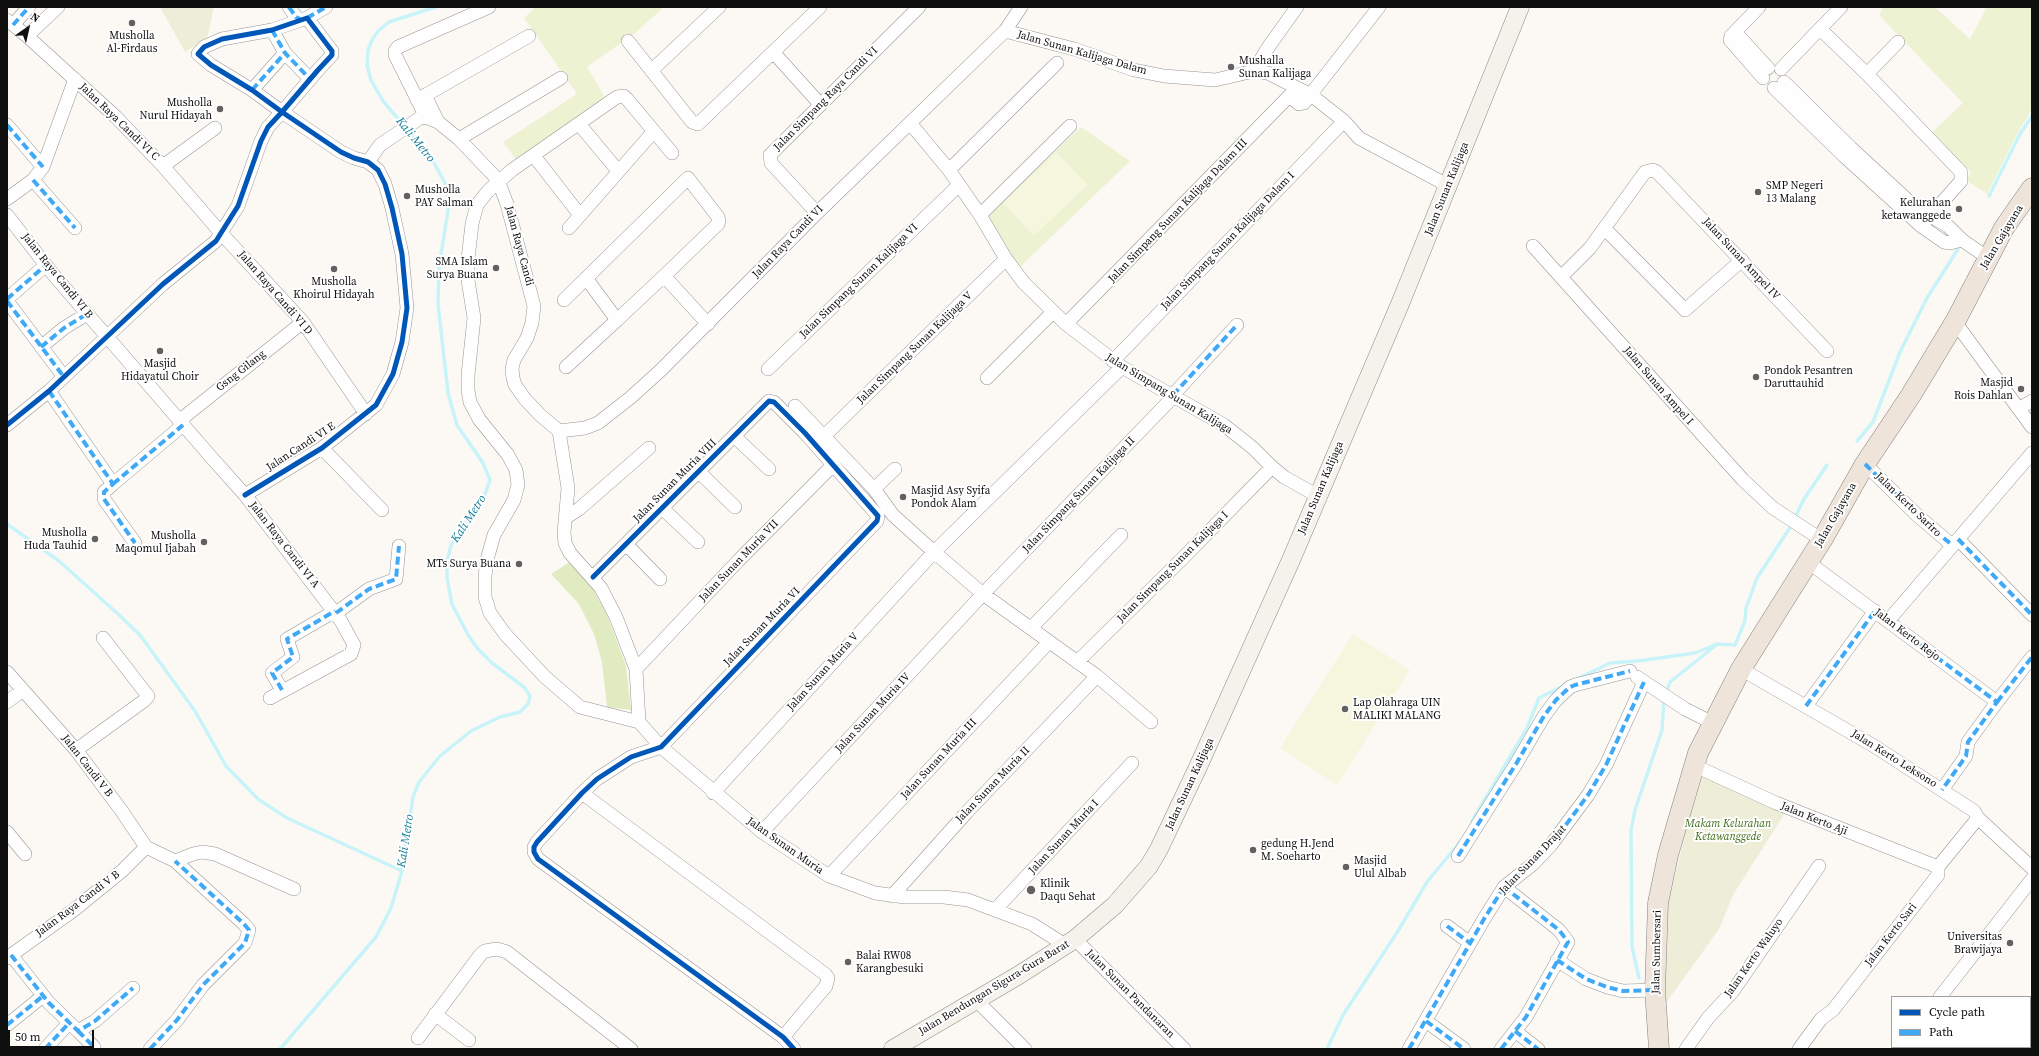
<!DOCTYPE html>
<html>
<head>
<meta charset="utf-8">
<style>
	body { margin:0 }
	#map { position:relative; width:2039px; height:1056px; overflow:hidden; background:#fcf9f5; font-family:"Source Serif 4",serif }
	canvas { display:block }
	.frame { position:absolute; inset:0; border:8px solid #0f0f0f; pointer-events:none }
	.legend { position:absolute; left:1891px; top:996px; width:140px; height:52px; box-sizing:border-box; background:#fff; border:1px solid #9f9f9f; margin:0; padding:5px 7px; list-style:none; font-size:12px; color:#0f0f0f }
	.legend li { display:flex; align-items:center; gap:8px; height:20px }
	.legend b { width:20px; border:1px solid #9f9f9f }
	.north { position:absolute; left:8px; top:8px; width:40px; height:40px; -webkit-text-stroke:3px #fff; paint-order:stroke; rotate:34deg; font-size:11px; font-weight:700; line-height:16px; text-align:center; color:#0f0f0f }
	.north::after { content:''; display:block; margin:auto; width:14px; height:18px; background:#0f0f0f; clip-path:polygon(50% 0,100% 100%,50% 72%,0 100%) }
	.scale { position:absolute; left:8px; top:1030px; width:86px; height:18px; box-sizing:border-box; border:2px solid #0f0f0f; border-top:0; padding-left:5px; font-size:12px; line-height:14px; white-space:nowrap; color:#0f0f0f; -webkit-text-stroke:3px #fff; paint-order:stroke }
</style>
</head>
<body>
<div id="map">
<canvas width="2039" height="1056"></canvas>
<div class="frame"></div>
<ul class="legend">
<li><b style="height:5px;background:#0057b8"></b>Cycle path</li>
<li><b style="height:5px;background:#3fa9f5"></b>Path</li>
</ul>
<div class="north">N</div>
<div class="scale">50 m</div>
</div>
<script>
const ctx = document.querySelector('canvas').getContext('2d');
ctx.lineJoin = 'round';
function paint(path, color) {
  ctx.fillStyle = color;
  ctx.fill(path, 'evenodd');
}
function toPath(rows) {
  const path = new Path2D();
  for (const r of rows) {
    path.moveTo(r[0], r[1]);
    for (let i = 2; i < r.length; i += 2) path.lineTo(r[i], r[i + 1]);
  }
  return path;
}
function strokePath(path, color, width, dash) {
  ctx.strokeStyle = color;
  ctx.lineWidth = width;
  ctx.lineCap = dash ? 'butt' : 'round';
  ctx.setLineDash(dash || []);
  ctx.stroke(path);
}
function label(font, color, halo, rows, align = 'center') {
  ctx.font = font + ' "Source Serif 4",serif';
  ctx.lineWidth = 4;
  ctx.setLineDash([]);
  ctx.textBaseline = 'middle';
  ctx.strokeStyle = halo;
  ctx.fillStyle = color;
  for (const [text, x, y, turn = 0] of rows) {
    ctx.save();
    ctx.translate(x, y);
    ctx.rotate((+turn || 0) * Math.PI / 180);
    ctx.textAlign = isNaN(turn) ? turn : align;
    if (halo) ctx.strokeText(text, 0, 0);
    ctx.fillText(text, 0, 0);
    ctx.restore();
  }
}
const green = toPath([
	[535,7,664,7,635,33,587,67,606,99,517,161,503,142,577,94,524,18],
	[1883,7,1935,7,1970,39,1987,7,2032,7,2032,109,2017,134,1987,194,1966,180,1971,172,1932,132,1963,103,1879,15],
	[1081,127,1130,161,1019,268,988,215]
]);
const forest = toPath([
	[570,562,592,587,607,615,626,666,631,710,607,707,602,662,594,634,579,604,551,574]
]);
const cemetery = toPath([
	[160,7,214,7,207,39,185,52],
	[1703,775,1785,813,1733,895,1719,929,1666,1003,1664,981,1668,906,1684,838]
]);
const pitch = toPath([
	[1056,152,1088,185,1034,236,1003,203],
	[1353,634,1410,670,1337,785,1280,748]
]);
const stream = toPath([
	[1989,196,2020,134,2032,116],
	[1857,441,1873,422,1900,352,1927,298,1958,249],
	[7,524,59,561,118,614,140,635,195,711,226,766,258,799,287,818,402,871],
	[1579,678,1610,663,1638,661,1695,653,1717,644,1735,645,1745,621,1746,608,1757,578,1791,526,1804,499,1827,465],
	[1666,694,1670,682,1715,646],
	[1472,821,1527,728,1539,698,1565,685],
	[1639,978,1632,947,1631,830,1635,810,1662,730,1664,699],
	[280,1049,376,937,391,908,402,871,413,797,419,782,440,756,471,731,500,717,520,712,528,704,530,696,524,687,492,663,478,649,468,635,452,604,447,578,447,561,451,545,484,497,490,480,483,463,457,425,448,393,438,304,439,267,449,204,446,185,432,159,383,101,371,80,367,65,368,50,372,40,378,31,389,22,436,7],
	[1327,1049,1343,1015,1398,931,1427,882,1460,842]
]);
const minor = toPath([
	[289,7,296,17,302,20],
	[1759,7,1731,36,1730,40,1763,78],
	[307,18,326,7],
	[7,20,27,36,116,117,163,166,221,233,303,322,366,414],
	[13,25,29,7],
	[1820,29,1867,74,1961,172,1961,181,1921,226],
	[272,30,285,53,310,79],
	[1005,31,1074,49,1134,70,1164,76,1215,80,1254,71],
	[1735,32,1768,68],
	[27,36,58,7],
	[628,41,692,122,698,124,820,7],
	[773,52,820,104],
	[1781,69,1841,7],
	[652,70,719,7],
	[1254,71,1268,73,1311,95,1344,121,1359,138,1447,185],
	[1254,71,1267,49,1297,7],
	[1867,74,1898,42],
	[1784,82,1851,148,1915,207,1948,226,1962,240,1988,258],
	[1774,88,1844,156,1921,226,1944,242,1950,243,1962,240],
	[252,90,285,53],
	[425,95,438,122],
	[1289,96,1299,104,1304,103,1379,7],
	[417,100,529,36],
	[426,117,395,55,395,51,398,47,489,7],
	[910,123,949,170,980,215,1006,259,1024,283,1066,324,1122,367,1224,425,1253,448,1272,467,1284,477,1318,496],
	[579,124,614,166],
	[7,125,43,167],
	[459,139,561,78],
	[534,156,576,210],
	[368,162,380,145,420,118,426,117,438,122,459,139,498,180,507,204,534,306,532,323,527,338,514,360,512,369,513,378,515,385,525,399,540,415,559,431],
	[163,166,215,128],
	[949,170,1057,63],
	[33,180,75,228],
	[7,199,33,180,43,167,75,79],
	[817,213,771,163,770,155,919,7],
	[7,215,52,273,211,457,245,495,341,621,354,645,351,654,270,698],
	[980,215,1070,126],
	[569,228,654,131],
	[1605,229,1685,310,1742,260],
	[1533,246,1743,480,1773,508,1822,540],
	[1562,276,1590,248,1645,172,1653,170,1657,172,1827,351],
	[586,278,617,320,664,276],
	[7,299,46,265],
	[564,300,688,178,718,217,719,221,718,224,664,276,708,324],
	[7,301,64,377],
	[1955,322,2032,427],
	[1066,324,1297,88],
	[41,347,64,328,87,314],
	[1113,361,1344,121],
	[566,367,617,320],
	[768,369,959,185],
	[987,378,1053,312],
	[49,391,113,484,104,492,104,499,135,543],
	[1173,395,1237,325],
	[795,406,874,489,893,515,934,552,983,594,1097,676,1151,722],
	[2020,408,2032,401],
	[179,421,303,322],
	[7,425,49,391,163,284,216,241,221,233,238,206,261,141,268,127,282,112,318,70,332,55,332,51,307,18,272,30,222,39,204,47,198,54,211,65,252,90,282,112,341,152,354,158,368,162,378,170,385,184,392,208,402,254,407,308,402,342,393,374,376,405,322,448,245,495],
	[559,431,568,488,564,533,565,543,570,553,601,588,616,617,636,669,639,722,661,747,762,832,829,876,875,893,905,897,944,897,968,900,1032,924,1065,945],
	[559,431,585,428,598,423,630,398,661,370,817,213,1005,31,1021,7],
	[734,436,769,469],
	[823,437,1006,259],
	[322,448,382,510],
	[1865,464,1918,516,1952,545],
	[698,471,735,507],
	[113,484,183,425],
	[874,489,895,469],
	[662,508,698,542],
	[565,518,579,509,649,448],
	[1958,539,2032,615],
	[626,544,660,579],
	[1808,562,1997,702,1968,742,1966,756,1942,790],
	[593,577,769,401,774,402,805,433,878,516,877,521,661,747,631,757,597,779,582,793,537,842,534,847,534,852,538,859,783,1037,794,1049],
	[336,613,369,589,396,579,399,546],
	[1888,621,2032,453],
	[1031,628,1121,535],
	[1077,662,1182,559,1272,467],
	[636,669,738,561,833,465],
	[1741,669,1874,746,1974,811,1978,818,2032,868],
	[7,672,76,750,121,810,146,847],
	[1637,677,1685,709,1713,723],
	[282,690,272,673,293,657,287,639,335,611],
	[7,702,23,690],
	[1997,702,2032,657],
	[1806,706,1875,611],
	[639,722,580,707,545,677,505,634,490,613,485,597,485,575,488,556,494,535,514,500,518,485,516,470,508,455,479,419,470,402,468,390,468,375,474,318,468,280,468,259,472,224,477,205,488,191,512,170,617,97,624,96,627,99,672,153],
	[76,750,145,700,148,696,103,638],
	[1693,765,1776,803,1938,867],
	[582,793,825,974,828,978,826,986,783,1037],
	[713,793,934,552,1122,367],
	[7,832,25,854],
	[762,832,983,594,1174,396],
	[146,847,175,861,244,924,249,930,245,943,203,985,177,1020,150,1049],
	[1458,856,1516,764,1544,716,1556,700,1570,687,1575,685,1630,671],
	[175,861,193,854,202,852,215,854,294,889],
	[829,876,1049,642],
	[892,896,967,812,1097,676],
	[995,910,1132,763],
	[1447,926,1470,943],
	[1075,939,1184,1049],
	[11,955,49,1003,78,1031,95,1021,133,988],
	[7,958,74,910,123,870,146,847],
	[1557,960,1586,979,1607,987,1623,991,1655,990],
	[1940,997,2032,879],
	[976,1000,1025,1049],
	[435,1014,469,1040],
	[1426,1021,1464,1049],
	[7,1025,43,996],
	[78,1031,94,1047],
	[1515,1031,1538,1049],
	[418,1038,481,954,485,951,497,949,507,952,631,1049],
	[45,1049,69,1023],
	[1409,1049,1484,919,1504,887,1533,864,1551,845,1588,795,1606,765,1644,682],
	[1501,1049,1526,1017,1568,942,1559,930,1504,887],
	[1686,1049,1708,1018,1733,991,1819,866],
	[1799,1049,1821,1019,1833,1010,1938,875,1938,867,1978,818],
	[1899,1049,1901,1047]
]);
const secondary = toPath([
	[893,1049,1019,975,1075,939,1115,905,1149,866,1159,849,1198,767,1291,560,1400,304,1520,7]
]);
const primary = toPath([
	[1659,1049,1655,990,1658,903,1668,855,1698,753,1741,669,1822,540,1865,464,1911,395,1955,322,2004,228,2032,188]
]);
const quiet = toPath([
	[289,7,296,17,302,20],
	[307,18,326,7],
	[13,25,29,7],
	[272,30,285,53,310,79],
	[252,90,285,53],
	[7,125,43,167],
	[33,180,75,228],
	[7,299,46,265],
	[7,301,64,377],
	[41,347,64,328,87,314],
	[49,391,113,484,104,492,104,499,135,543],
	[1173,395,1237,325],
	[1865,464,1918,516,1952,545],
	[113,484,183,425],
	[1958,539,2032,615],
	[336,613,369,589,396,579,399,546],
	[1888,621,1997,702,1968,742,1966,756,1942,790],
	[282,690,272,673,293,657,287,639,335,611],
	[1997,702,2032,657],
	[1806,706,1875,611],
	[1458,856,1516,764,1544,716,1556,700,1570,687,1575,685,1630,671],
	[1447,926,1470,943],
	[11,955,49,1003,78,1031,95,1021,133,988],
	[1557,960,1586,979,1607,987,1623,991,1655,990],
	[1426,1021,1464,1049],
	[7,1025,43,996],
	[78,1031,94,1047],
	[1515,1031,1538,1049],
	[45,1049,69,1023],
	[150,1049,177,1020,203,985,245,943,249,930,244,924,175,861],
	[1409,1049,1484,919,1504,887,1533,864,1551,845,1588,795,1606,765,1644,682],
	[1501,1049,1526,1017,1568,942,1559,930,1504,887]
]);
const cycleway = toPath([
	[7,425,49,391,163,284,216,241,221,233,238,206,261,141,268,127,282,112,318,70,332,55,332,51,307,18,272,30,222,39,204,47,198,54,211,65,252,90,282,112,341,152,354,158,368,162,378,170,385,184,392,208,402,254,407,308,402,342,393,374,376,405,322,448,245,495],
	[593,577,769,401,774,402,805,433,878,516,877,521,661,747,631,757,597,779,582,793,537,842,534,847,534,852,538,859,783,1037,794,1049]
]);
const markers = [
	[132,23,4,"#626160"],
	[1231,67,4,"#626160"],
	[220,109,4,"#626160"],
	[1758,192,4,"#626160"],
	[407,196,4,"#626160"],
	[1959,209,4,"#626160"],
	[496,268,4,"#626160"],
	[334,269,4,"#626160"],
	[160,351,4,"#626160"],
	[1756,377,4,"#626160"],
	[2021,389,4,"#626160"],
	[903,497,4,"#626160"],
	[95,539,4,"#626160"],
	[204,542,4,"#626160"],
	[519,564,4,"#626160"],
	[1345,709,4,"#626160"],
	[1253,850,4,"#626160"],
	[1346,867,4,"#626160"],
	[1031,890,5,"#626160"],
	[2010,943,4,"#626160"],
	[848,962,4,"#626160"]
];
const poiNames = [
	["Musholla",132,36,"center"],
	["Al-Firdaus",132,49,"center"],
	["Mushalla",1239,61],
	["Sunan Kalijaga",1239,74],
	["Musholla",212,103,"right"],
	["Nurul Hidayah",212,116,"right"],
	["SMP Negeri",1766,186],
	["13 Malang",1766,199],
	["Musholla",415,190],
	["PAY Salman",415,203],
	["Kelurahan",1951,203,"right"],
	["ketawanggede",1951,216,"right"],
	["SMA Islam",488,262,"right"],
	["Surya Buana",488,275,"right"],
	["Musholla",334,282,"center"],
	["Khoirul Hidayah",334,295,"center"],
	["Masjid",160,364,"center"],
	["Hidayatul Choir",160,377,"center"],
	["Pondok Pesantren",1764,371],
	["Daruttauhid",1764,384],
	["Masjid",2013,383,"right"],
	["Rois Dahlan",2013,396,"right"],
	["Masjid Asy Syifa",911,491],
	["Pondok Alam",911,504],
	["Musholla",87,533,"right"],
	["Huda Tauhid",87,546,"right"],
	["Musholla",196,536,"right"],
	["Maqomul Ijabah",196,549,"right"],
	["MTs Surya Buana",511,564,"right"],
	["Lap Olahraga UIN",1353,703],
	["MALIKI MALANG",1353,716],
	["gedung H.Jend",1261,844],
	["M. Soeharto",1261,857],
	["Masjid",1354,861],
	["Ulul Albab",1354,874],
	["Klinik",1040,884],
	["Daqu Sehat",1040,897],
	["Universitas",2002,937,"right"],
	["Brawijaya",2002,950,"right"],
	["Balai RW08",856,956],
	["Karangbesuki",856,969]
];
const streetNames = [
	["Jalan Sunan Kalijaga Dalam",1082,53,16],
	["Jalan Simpang Raya Candi VI",826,99,-45],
	["Jalan Raya Candi VI C",119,122,44],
	["Jalan Sunan Kalijaga",1447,189,-68],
	["Jalan Simpang Sunan Kalijaga Dalam III",1178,211,-46],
	["Jalan Gajayana",2002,237,-59],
	["Jalan Simpang Sunan Kalijaga Dalam I",1228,241,-46],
	["Jalan Raya Candi VI",788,242,-46],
	["Jalan Raya Candi",519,246,75],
	["Jalan Sunan Ampel IV",1741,259,47],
	["Jalan Raya Candi VI B",57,276,51],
	["Jalan Simpang Sunan Kalijaga VI",859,281,-44],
	["Jalan Raya Candi VI D",275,293,49],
	["Jalan Simpang Sunan Kalijaga V",915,348,-44],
	["Gsng Gilang",241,371,-38],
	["Jalan Sunan Ampel I",1658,386,49],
	["Jalan Simpang Sunan Kalijaga",1169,394,31],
	["Jalan.Candi VI E",301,447,-33],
	["Jalan Sunan Muria VIII",675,481,-45],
	["Jalan Sunan Kalijaga",1321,488,-67],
	["Jalan Simpang Sunan Kalijaga II",1079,495,-46],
	["Jalan Kerto Sariro",1908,505,44],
	["Jalan Gajayana",1836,515,-60],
	["Jalan Raya Candi VI A",284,545,52],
	["Jalan Sunan Muria VII",739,561,-46],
	["Jalan Simpang Sunan Kalijaga I",1173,567,-45],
	["Jalan Sunan Muria VI",762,627,-46],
	["Jalan Kerto Rejo",1907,635,37],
	["Jalan Sunan Muria V",823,672,-48],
	["Jalan Sunan Muria IV",873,713,-47],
	["Jalan Sunan Muria III",939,759,-47],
	["Jalan Kerto Leksono",1894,759,32],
	["Jalan Candi V B",87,766,52],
	["Jalan Sunan Kalijaga",1190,784,-65],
	["Jalan Sunan Muria II",993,785,-46],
	["Jalan Kerto Aji",1814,819,22],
	["Jalan Sunan Muria I",1064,837,-47],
	["Jalan Sunan Muria",785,846,35],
	["Jalan Sunan Drajat",1533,860,-46],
	["Jalan Raya Candi V B",78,904,-37],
	["Jalan Kerto Sari",1891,935,-52],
	["Jalan Sumbersari",1657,952,-89],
	["Jalan Kerto Waluyo",1754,958,-55],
	["Jalan Bendungan Sigura-Gura Barat",994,988,-31],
	["Jalan Sunan Pandanaran",1130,994,45]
];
const parkNames = [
	["Makam Kelurahan",1728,824],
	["Ketawanggede",1728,837]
];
const waterNames = [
	["Kali Metro",415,140,51],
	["Kali Metro",469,519,-57],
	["Kali Metro",406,841,-81]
];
paint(green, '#edf2d3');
paint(forest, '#e0ebc1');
paint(cemetery, '#ededd8');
paint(pitch, '#f5f6dd');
strokePath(stream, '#c8f4f9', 3.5);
strokePath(minor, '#969493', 14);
strokePath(secondary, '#8c8b89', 19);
strokePath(primary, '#838280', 21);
strokePath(minor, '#fffefe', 13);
strokePath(secondary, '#f5f1eb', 18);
strokePath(primary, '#eee4d9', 20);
strokePath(quiet, '#3fa9f5', 4, [8, 4]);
strokePath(cycleway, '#0057b8', 5);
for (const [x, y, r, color] of markers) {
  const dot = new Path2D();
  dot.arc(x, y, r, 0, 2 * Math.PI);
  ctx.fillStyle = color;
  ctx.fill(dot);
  strokePath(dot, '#fff', 1.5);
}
label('11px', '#0f0f0f', '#fff', poiNames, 'left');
label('11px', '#0f0f0f', '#fff', streetNames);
label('italic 11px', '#406d1a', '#fff', parkNames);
label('italic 12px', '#0e7c95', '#fff', waterNames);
</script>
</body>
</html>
